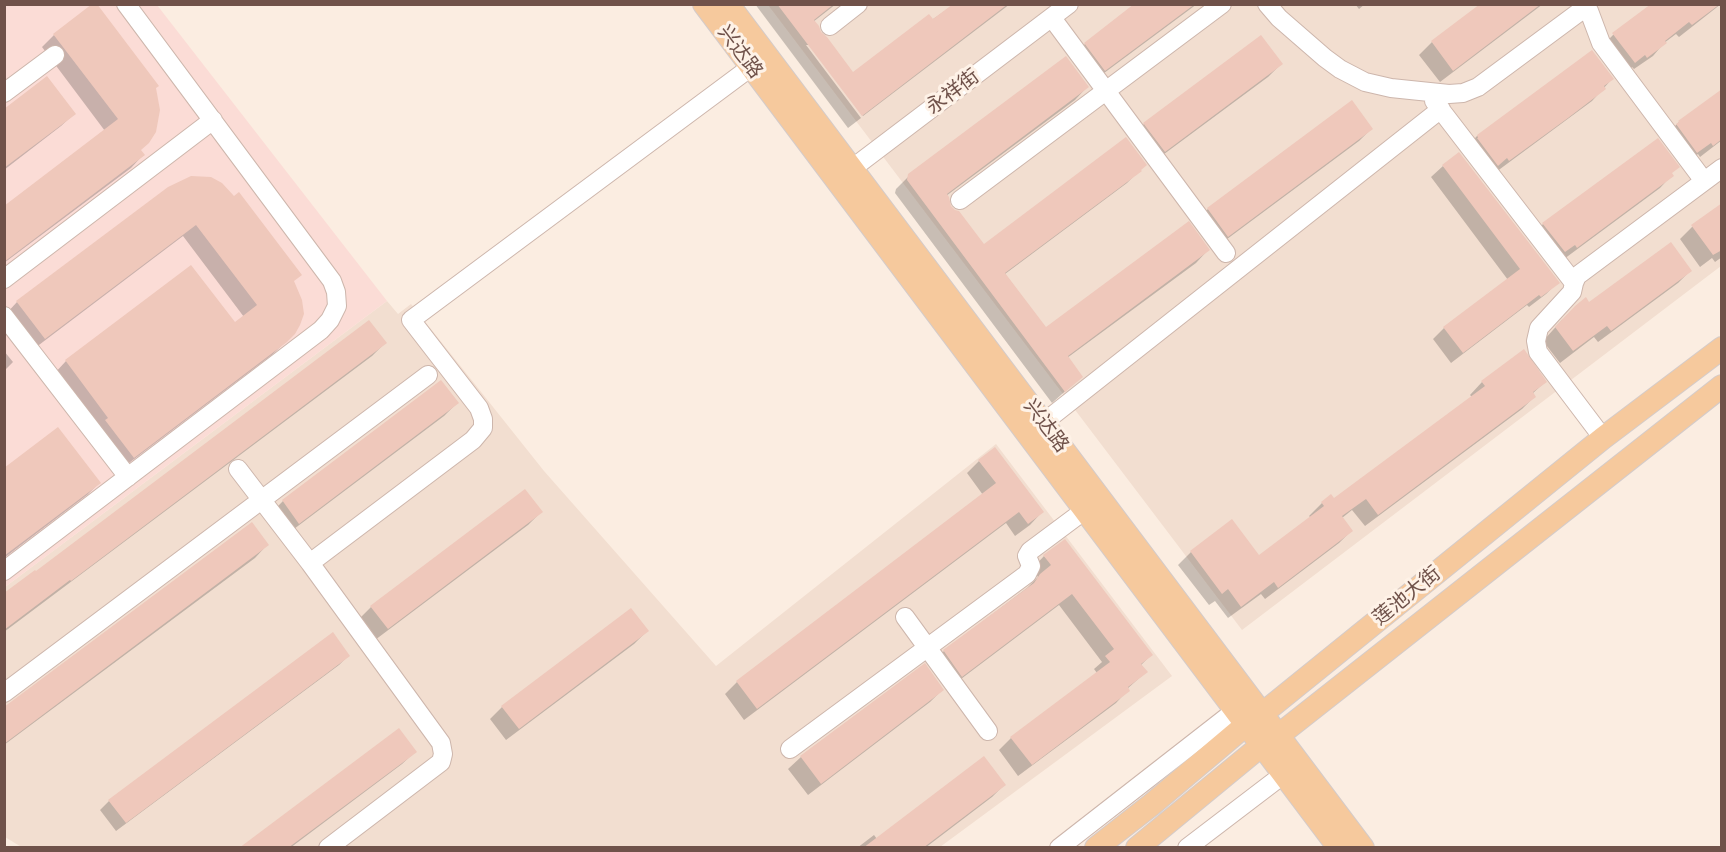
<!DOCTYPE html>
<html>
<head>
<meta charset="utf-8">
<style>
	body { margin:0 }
	#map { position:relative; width:1726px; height:852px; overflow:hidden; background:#fbede1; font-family:Cabin,sans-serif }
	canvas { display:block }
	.frame { position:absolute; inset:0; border:6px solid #70524a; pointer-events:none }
</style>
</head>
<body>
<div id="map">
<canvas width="1726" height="852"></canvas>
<div class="frame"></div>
</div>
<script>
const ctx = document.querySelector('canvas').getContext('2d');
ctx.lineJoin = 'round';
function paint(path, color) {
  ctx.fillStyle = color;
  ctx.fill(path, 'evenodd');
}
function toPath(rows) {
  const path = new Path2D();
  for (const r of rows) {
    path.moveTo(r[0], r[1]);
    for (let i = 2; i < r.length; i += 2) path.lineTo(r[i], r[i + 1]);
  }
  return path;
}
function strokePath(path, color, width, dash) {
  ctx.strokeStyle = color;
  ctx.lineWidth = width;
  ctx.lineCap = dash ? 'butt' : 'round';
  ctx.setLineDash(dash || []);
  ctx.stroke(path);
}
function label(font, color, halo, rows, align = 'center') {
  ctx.font = font + ' Cabin,"Noto Sans SC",sans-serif';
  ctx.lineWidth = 6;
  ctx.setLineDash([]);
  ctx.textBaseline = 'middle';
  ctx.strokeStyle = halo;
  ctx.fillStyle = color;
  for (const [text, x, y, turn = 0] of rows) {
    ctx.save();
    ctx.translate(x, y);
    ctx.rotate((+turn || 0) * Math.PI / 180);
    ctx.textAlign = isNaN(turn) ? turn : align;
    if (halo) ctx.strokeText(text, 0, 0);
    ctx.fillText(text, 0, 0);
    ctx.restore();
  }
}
const residential = toPath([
	[768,5,1721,5,1721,266,1242,630],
	[387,301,398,314,411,304,544,471,716,666,996,444,1172,676,940,847,23,848,5,837,5,587]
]);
const commercial = toPath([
	[5,5,157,5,387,301,5,587]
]);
const shadow = toPath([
	[755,4,836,4,813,22,820,33,853,74,955,4,1010,4,863,116,810,45,806,45,861,118,848,128],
	[1137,4,1197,4,1092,82,1073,56,1085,44],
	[1355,4,1365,4,1359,9],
	[1482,4,1543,4,1440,82,1419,55,1432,42],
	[1654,4,1721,4,1679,37,1676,34,1664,43,1653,56,1634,69,1632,67,1621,75,1601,47,1613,35],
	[54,35,155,88,140,150,143,155,131,168,4,263,4,207,105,131,42,47],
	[1281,64,1268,77,1152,163,1132,136,1144,124],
	[1612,79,1592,101,1496,172,1465,149,1477,136],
	[1087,87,1075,100,946,196,949,207,983,246,1145,165,1127,183,1005,274,1046,329,1208,250,1196,263,1067,358,1081,377,1052,403,895,193,896,189,909,176],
	[1722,91,1722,140,1700,157,1698,154,1684,164,1667,134,1679,122],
	[1351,102,1371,129,1359,141,1215,248,1195,221,1208,209],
	[4,110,74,114,61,126,4,170],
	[1443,166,1558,282,1546,294,1529,307,1527,305,1451,363,1433,339,1444,328,1508,280,1431,177],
	[1671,174,1672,175,1660,188,1564,259,1531,237,1543,224],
	[169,188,293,282,293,334,273,354,121,469,54,374,66,361,191,267,234,324,244,317,183,236,31,351,5,315,17,302],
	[1722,205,1722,257,1715,262,1712,258,1700,267,1680,239,1692,227],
	[1690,271,1678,283,1598,342,1594,337,1560,363,1543,341,1562,320,1589,304],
	[385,343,372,356,4,632,4,595],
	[4,351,13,362,4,371],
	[441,382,457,403,444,416,286,535,270,514,283,501],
	[1482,382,1545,382,1532,394,1534,397,1522,409,1365,526,1352,510,1342,518,1351,531,1339,543,1265,599,1261,594,1228,618,1215,601,1209,605,1178,565,1191,552,1232,521,1258,557,1311,518,1309,516,1322,503,1331,496,1334,500,1472,397,1470,395],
	[979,461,1042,512,1030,525,1015,536,1006,523,744,720,725,694,737,682,983,495,967,473],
	[4,470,99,483,87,495,4,558],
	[541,512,528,525,375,640,359,619,371,607],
	[267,545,255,558,4,745,4,709],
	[1044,556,1151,655,1141,665,1146,672,1127,689,1128,690,1116,703,1018,776,999,750,1011,738,1097,673,1094,669,1102,662,1059,605,949,688,931,664,944,651,1027,588,1038,577,1032,569],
	[647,631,634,644,506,740,490,719,502,707],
	[348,656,339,665,116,831,100,810,109,801],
	[942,690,930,702,808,795,788,769,801,757],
	[415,752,402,764,290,848,241,848],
	[1004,785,992,797,925,848,857,848,874,835,877,839]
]);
const building = toPath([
	[92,4,97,4,159,86,156,88,160,110,156,132,149,143,141,150,145,155,4,262,4,206,118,119,53,34],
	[777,4,834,4,814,20,819,26,821,32,827,37,853,72,929,14,933,19,953,4,1008,4,862,116],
	[1134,4,1195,4,1105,71,1084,43],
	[1480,4,1541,4,1453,71,1431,41],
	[1651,4,1720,4,1692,25,1689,22,1665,41,1667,43,1647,58,1645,55,1635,63,1612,33],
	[1261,35,1283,64,1165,152,1143,123],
	[1592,50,1614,79,1604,86,1606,89,1568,118,1509,161,1507,158,1498,166,1477,138,1478,138,1477,135],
	[1066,56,1089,87,947,194,949,197,951,206,955,210,959,211,984,244,1126,137,1147,165,1141,170,1142,171,1005,273,1046,327,1189,221,1210,250,1068,356,1083,377,1065,392,907,180,908,174],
	[47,76,76,114,4,168,4,109],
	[1722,89,1722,139,1713,146,1711,143,1697,153,1676,124,1679,122,1678,121],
	[1352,100,1373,129,1228,237,1207,208],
	[1658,138,1680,167,1672,173,1674,176,1577,248,1575,245,1565,252,1542,223],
	[1459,152,1560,283,1541,297,1539,295,1463,353,1443,327,1520,269,1442,165],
	[191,176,211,177,222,183,234,196,239,192,302,275,294,281,302,300,304,314,300,325,295,334,287,342,134,458,105,420,108,418,65,360,191,265,235,322,257,305,196,225,45,339,16,301,168,187],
	[1722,203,1722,250,1713,255,1691,225],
	[1671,242,1692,271,1611,331,1607,326,1573,351,1555,327,1575,306,1586,297,1589,302],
	[369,320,387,343,71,581,70,580,4,630,4,593,35,570,36,571],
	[1524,349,1547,382,1533,392,1536,397,1378,515,1366,499,1342,516,1353,531,1278,588,1274,582,1241,607,1228,589,1222,594,1190,551,1232,519,1259,555,1324,506,1321,502,1331,494,1334,498,1485,386,1481,381],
	[441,380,459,403,299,524,282,500],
	[58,427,101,483,4,556,4,468],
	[995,447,1044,512,1028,524,1019,512,757,709,736,681,996,483,978,460],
	[525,489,543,512,388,629,370,606],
	[252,522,269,545,4,744,4,707],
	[1065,539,1153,655,1141,664,1148,672,1128,687,1130,691,1032,765,1010,737,1110,662,1105,656,1114,649,1072,594,962,677,943,650,1034,583,1040,574,1051,565,1043,555],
	[631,608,649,631,519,729,501,706],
	[333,632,350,656,126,823,108,800],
	[925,663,944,690,821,784,800,756],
	[399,728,417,752,288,848,239,848],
	[984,756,1006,785,923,848,863,848]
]);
const minor = toPath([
	[1267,4,1279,18,1325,58,1340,69,1365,82,1391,88,1449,94,1463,93,1478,87,1586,7],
	[1584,4,1589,11,1601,43,1704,181],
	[1052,18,1226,253],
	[830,26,858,4],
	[4,93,55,55],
	[1434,101,1574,283],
	[841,177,1069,4],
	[960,200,1222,4],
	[4,279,213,120],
	[4,316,128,477],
	[1043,423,1441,109],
	[1603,438,1538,352,1536,341,1539,328,1572,292,1574,283,1577,276,1722,168],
	[238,469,310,563,473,440,483,428,483,419,479,408,411,320,751,67],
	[310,563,441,743,443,754,441,762,328,848],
	[4,571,321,330,330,320,337,306,336,292,332,281,126,4],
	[905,617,988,731],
	[4,693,428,375],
	[790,749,1027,574,1031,566,1027,556,1030,551,1085,510],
	[1059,848,1236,710],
	[1187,848,1284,774]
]);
const major = toPath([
	[704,4,1339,848],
	[728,4,1363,848],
	[1096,848,1151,805,1247,724,1262,714,1603,438,1722,348],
	[1137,848,1262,745,1279,735,1722,386]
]);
const streetNames = [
	["兴达路",740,52,53],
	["永祥街",953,92,-37],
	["兴达路",1046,426,53],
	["莲池大街",1407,596,-39]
];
paint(residential, '#f2ded0');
paint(commercial, '#fbdcd6');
paint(shadow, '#0003');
paint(building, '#efc8bb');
strokePath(minor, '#cdb6ac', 20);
strokePath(major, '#d4cbc9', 24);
strokePath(minor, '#fff', 18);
strokePath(major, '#f6c99d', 22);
label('20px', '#70524a', '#fef2e7', streetNames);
</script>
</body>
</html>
